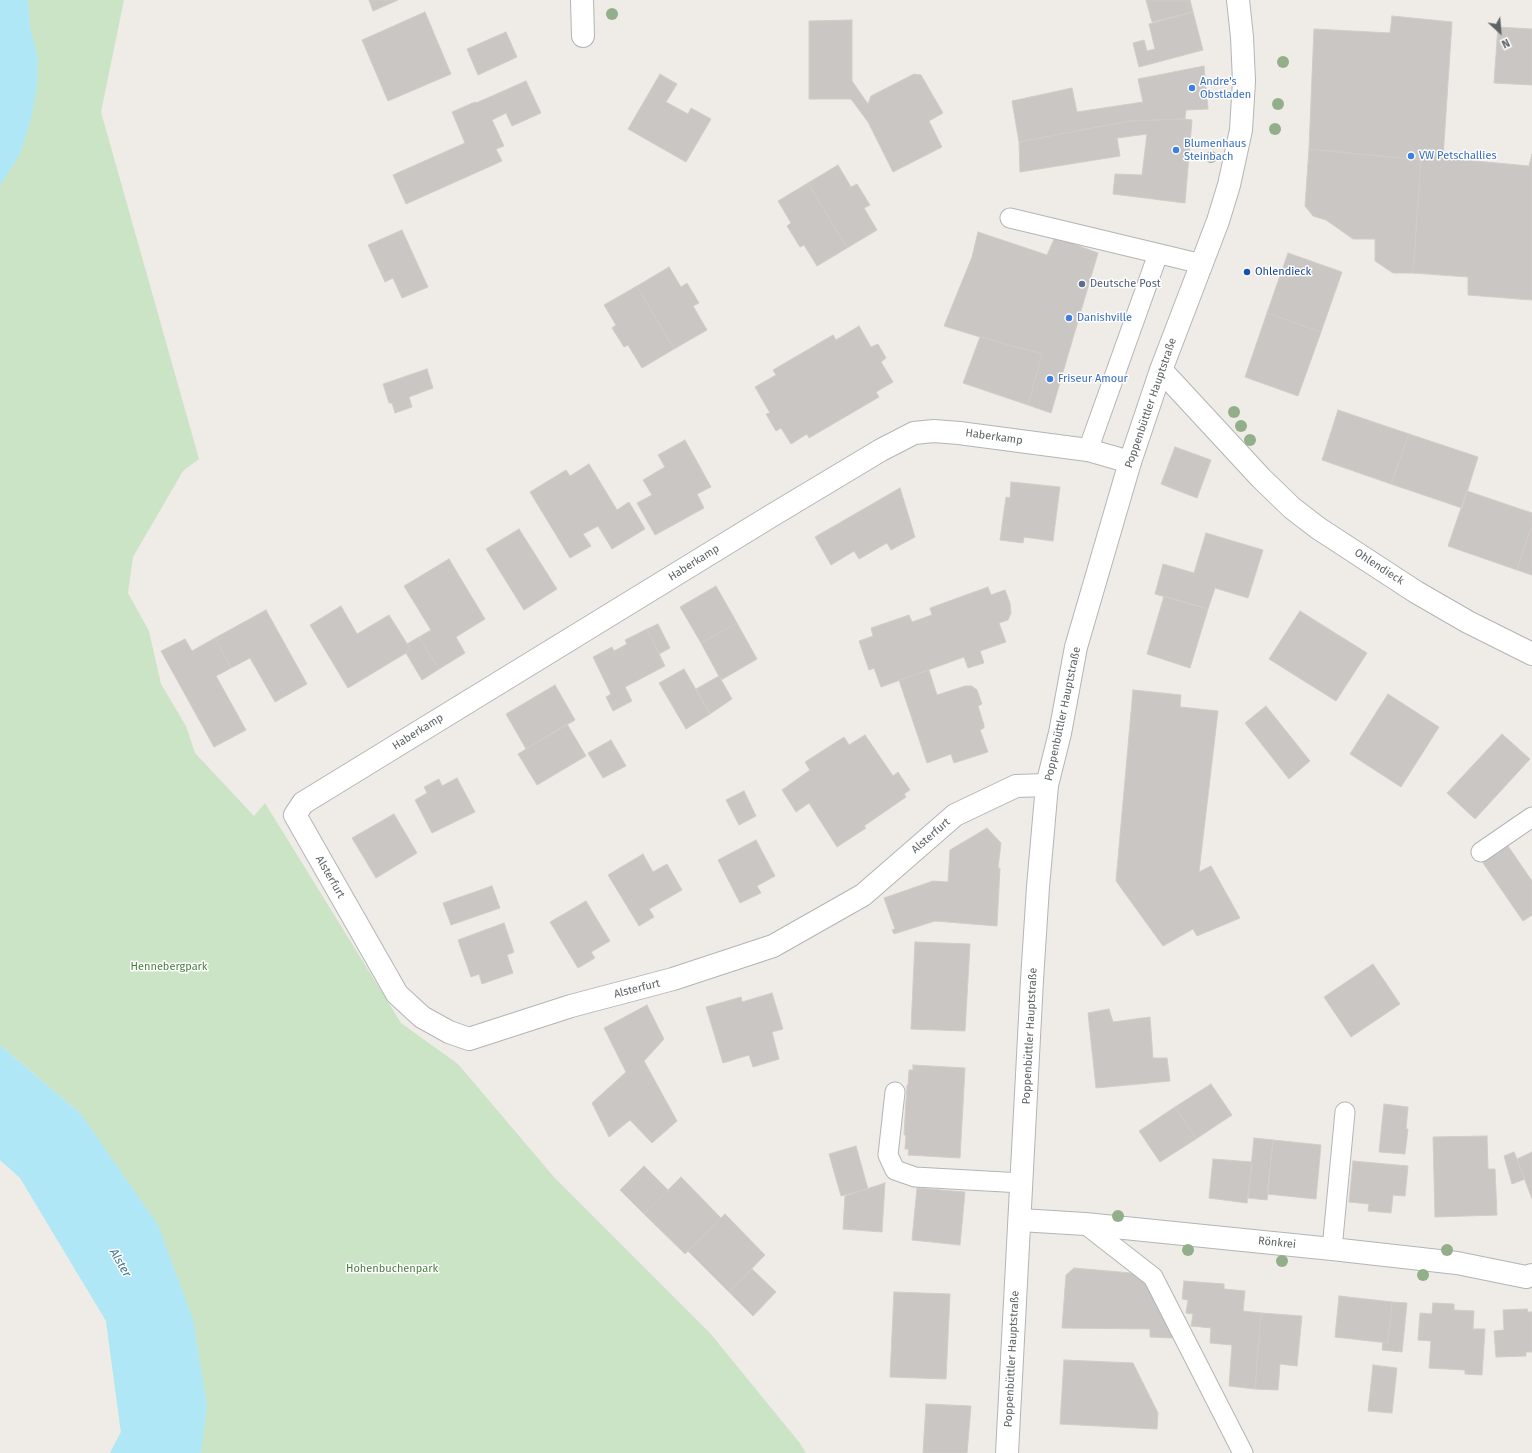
<!DOCTYPE html>
<html>
<head>
<meta charset="utf-8">
<style>
	body { margin:0 }
	#map { position:relative; width:1532px; height:1453px; overflow:hidden; background:#efebe7; font-family:"Fira Sans",sans-serif }
	canvas { display:block }
	.north { position:absolute; left:1480px; top:12px; width:40px; height:40px; -webkit-text-stroke:3px #fff; paint-order:stroke; rotate:154deg; font-size:11px; font-weight:700; line-height:16px; text-align:center; color:#5e6365 }
	.north::after { content:''; display:block; margin:auto; width:14px; height:18px; background:#5e6365; clip-path:polygon(50% 0,100% 100%,50% 72%,0 100%) }
</style>
</head>
<body>
<div id="map">
<canvas width="1532" height="1453"></canvas>
<div class="north">N</div>
</div>
<script>
const ctx = document.querySelector('canvas').getContext('2d');
ctx.lineJoin = 'round';
function paint(path, color) {
  ctx.fillStyle = color;
  ctx.fill(path, 'evenodd');
}
function toPath(rows) {
  const path = new Path2D();
  for (const r of rows) {
    path.moveTo(r[0], r[1]);
    for (let i = 2; i < r.length; i += 2) path.lineTo(r[i], r[i + 1]);
  }
  return path;
}
function strokePath(path, color, width, dash) {
  ctx.strokeStyle = color;
  ctx.lineWidth = width;
  ctx.lineCap = dash ? 'butt' : 'round';
  ctx.setLineDash(dash || []);
  ctx.stroke(path);
}
function label(font, color, halo, rows, align = 'center') {
  ctx.font = font + ' "Fira Sans",sans-serif';
  ctx.lineWidth = 3;
  ctx.setLineDash([]);
  ctx.textBaseline = 'middle';
  ctx.strokeStyle = halo;
  ctx.fillStyle = color;
  for (const [text, x, y, turn = 0] of rows) {
    ctx.save();
    ctx.translate(x, y);
    ctx.rotate((+turn || 0) * Math.PI / 180);
    ctx.textAlign = isNaN(turn) ? turn : align;
    if (halo) ctx.strokeText(text, 0, 0);
    ctx.fillText(text, 0, 0);
    ctx.restore();
  }
}
const green = toPath([
	[0,0,124,0,101,112,199,459,183,471,133,557,128,593,149,631,161,684,186,726,195,753,254,816,265,803,401,1023,458,1064,554,1177,710,1333,799,1442,806,1453,110,1453,121,1432,106,1321,81,1114,0,1045]
]);
const water = toPath([
	[0,0,28,0,30,26,38,58,37,88,31,119,20,154,0,186],
	[0,1045,81,1114,158,1225,193,1319,207,1405,201,1453,110,1453,121,1432,106,1321,20,1178,0,1160]
]);
const building = toPath([
	[369,0,398,0,373,11,369,0],
	[1146,0,1190,0,1193,12,1152,22,1146,0],
	[425,12,451,74,388,101,362,40,425,12],
	[1193,12,1203,50,1139,67,1133,43,1144,40,1147,51,1155,49,1149,24,1193,12],
	[1392,16,1452,22,1443,158,1529,166,1532,154,1532,300,1468,295,1468,277,1413,273,1421,160,1309,149,1314,29,1390,33,1392,16],
	[852,20,852,81,868,104,871,96,914,74,921,75,943,113,929,121,942,147,893,172,868,122,851,99,809,99,809,21,852,20],
	[1498,27,1532,29,1532,85,1494,83,1498,27],
	[506,32,517,57,478,75,467,49,506,32],
	[1204,66,1208,109,1186,110,1185,119,1129,121,1019,142,1012,101,1072,88,1077,112,1143,102,1138,79,1204,66],
	[660,74,677,84,666,102,688,114,691,108,711,119,686,162,628,129,660,74],
	[526,81,541,113,512,126,506,113,492,120,504,146,496,149,502,161,406,204,393,175,465,143,452,112,475,102,476,103,526,81],
	[1185,119,1192,120,1185,203,1113,194,1115,174,1142,175,1147,134,1117,138,1120,156,1020,172,1019,142,1129,121,1185,119],
	[1309,149,1421,160,1413,273,1393,273,1375,261,1375,239,1353,239,1326,220,1313,216,1305,206,1309,149],
	[838,165,851,187,857,184,870,205,864,208,877,230,847,248,808,183,838,165],
	[808,183,847,248,817,266,804,245,800,247,787,226,791,223,778,201,808,183],
	[402,230,428,287,402,298,393,278,385,282,368,245,402,230],
	[978,232,1047,255,1055,237,1098,253,1051,413,1028,405,1042,354,980,337,944,326,972,257,978,232],
	[1288,253,1342,272,1321,332,1267,313,1288,253],
	[669,267,681,287,687,283,699,303,693,306,707,330,674,349,637,286,669,267],
	[637,286,674,349,642,368,628,345,624,347,612,328,616,325,604,305,637,286],
	[1267,313,1321,332,1298,396,1245,377,1267,313],
	[859,326,871,347,878,344,886,358,881,362,893,382,876,392,879,397,809,438,807,434,791,444,781,428,776,431,766,414,770,413,755,387,776,375,773,370,833,335,836,340,859,326],
	[980,337,1042,354,1028,405,963,383,980,337],
	[427,369,433,388,409,397,412,407,395,413,392,403,389,403,383,384,427,369],
	[1338,410,1409,434,1391,484,1322,460,1338,410],
	[1409,434,1478,457,1462,508,1391,484,1409,434],
	[685,440,711,487,697,494,704,508,655,535,637,503,652,495,643,480,665,467,658,455,685,440],
	[1175,447,1211,460,1197,498,1161,484,1175,447],
	[589,464,617,510,629,502,645,529,612,549,598,526,583,534,591,546,570,558,530,492,566,470,570,476,589,464],
	[1011,482,1060,487,1053,541,1024,537,1023,543,1000,540,1006,497,1010,498,1011,482],
	[900,488,915,537,891,550,887,543,859,559,854,551,831,565,815,537,900,488],
	[1467,491,1532,513,1532,525,1517,570,1448,546,1467,491],
	[1532,525,1532,575,1517,570,1532,525],
	[519,529,557,589,524,610,486,549,519,529],
	[1206,533,1263,550,1248,598,1215,588,1208,609,1155,594,1163,564,1194,573,1206,533],
	[449,559,485,619,456,637,465,653,439,669,419,637,431,630,404,586,449,559],
	[716,586,737,623,701,643,680,607,716,586],
	[988,587,991,595,1005,590,1010,603,1011,613,1008,620,999,623,1006,642,980,651,984,663,968,668,964,657,881,687,874,668,869,670,859,641,873,636,871,628,909,615,912,622,932,615,930,608,988,587],
	[1164,596,1208,609,1190,668,1147,654,1164,596],
	[341,606,357,634,389,615,411,650,348,688,310,625,341,606],
	[266,610,307,684,275,702,250,658,231,668,215,638,266,610],
	[1300,611,1367,653,1336,701,1269,659,1300,611],
	[737,623,757,659,721,680,701,643,737,623],
	[658,624,670,648,659,654,647,629,658,624],
	[647,629,665,666,625,687,632,701,613,711,606,697,611,694,593,657,612,647,614,651,627,644,625,640,647,629],
	[419,637,439,669,422,680,406,653,411,650,407,644,419,637],
	[215,638,231,668,216,676,246,730,214,747,161,651,185,639,192,651,215,638],
	[684,669,710,714,686,729,659,683,684,669],
	[929,670,937,695,965,686,972,686,977,690,982,704,978,706,984,725,984,728,980,730,988,752,954,763,951,754,927,763,899,680,929,670],
	[719,676,732,699,710,714,696,689,719,676],
	[555,685,575,720,526,749,506,714,555,685],
	[1133,690,1181,695,1180,707,1218,711,1199,872,1211,866,1240,918,1197,936,1193,929,1163,946,1116,881,1133,690],
	[1388,694,1439,727,1401,787,1350,754,1388,694],
	[1266,706,1310,761,1289,779,1245,723,1266,706],
	[567,724,586,756,537,785,518,754,567,724],
	[1502,734,1530,759,1475,819,1447,793,1502,734],
	[865,735,893,776,898,772,910,790,904,794,906,797,864,826,866,828,837,847,809,803,796,812,782,790,810,770,805,762,844,737,849,745,865,735],
	[611,740,626,766,603,778,588,753,611,740],
	[457,778,475,812,432,833,415,800,427,793,424,787,439,779,442,786,457,778],
	[744,791,756,816,739,825,726,800,744,791],
	[394,814,417,853,376,878,352,838,394,814],
	[987,828,1001,843,998,868,1000,868,997,926,935,921,894,934,892,930,895,929,884,898,933,881,948,882,950,850,987,828],
	[756,840,775,876,757,886,761,893,740,903,718,860,756,840],
	[1508,846,1532,881,1532,915,1523,921,1483,863,1508,846],
	[643,854,653,872,667,864,682,890,649,909,654,917,639,926,608,875,643,854],
	[492,886,500,908,451,925,443,903,492,886],
	[586,901,610,941,591,952,595,958,578,968,550,922,586,901],
	[504,923,514,952,507,955,513,973,482,984,479,974,471,977,458,940,504,923],
	[915,942,970,944,965,1031,911,1029,915,942],
	[1373,964,1400,1004,1351,1037,1324,997,1373,964],
	[772,993,783,1029,772,1032,779,1059,753,1067,749,1055,723,1063,706,1007,741,997,742,1002,772,993],
	[647,1005,664,1039,644,1061,677,1121,652,1143,630,1120,609,1137,592,1103,626,1072,604,1028,647,1005],
	[1109,1009,1113,1022,1150,1017,1153,1058,1167,1058,1170,1081,1096,1088,1088,1013,1109,1009],
	[913,1065,965,1068,960,1158,908,1155,909,1149,905,1149,906,1135,904,1135,907,1085,908,1085,909,1070,913,1070,913,1065],
	[1211,1084,1232,1115,1196,1139,1175,1107,1211,1084],
	[1384,1104,1408,1107,1406,1129,1408,1129,1405,1154,1379,1152,1384,1104],
	[1175,1107,1196,1139,1160,1162,1139,1131,1175,1107],
	[1487,1136,1488,1169,1495,1169,1497,1215,1435,1217,1433,1137,1487,1136],
	[1254,1138,1273,1140,1267,1200,1248,1198,1254,1138],
	[1273,1140,1321,1145,1316,1199,1267,1194,1273,1140],
	[856,1146,868,1189,841,1196,829,1154,856,1146],
	[1514,1152,1525,1179,1512,1184,1504,1156,1514,1152],
	[1532,1152,1532,1199,1517,1159,1532,1152],
	[1213,1159,1252,1162,1247,1203,1209,1198,1213,1159],
	[1353,1161,1408,1166,1405,1196,1393,1195,1391,1213,1368,1211,1369,1204,1349,1202,1353,1161],
	[644,1166,668,1190,644,1214,620,1190,644,1166],
	[681,1177,721,1218,685,1254,644,1214,681,1177],
	[885,1183,882,1232,843,1229,845,1196,885,1183],
	[917,1188,965,1192,960,1245,912,1240,917,1188],
	[725,1214,765,1255,729,1292,688,1251,725,1214],
	[1074,1268,1142,1274,1172,1332,1172,1338,1150,1337,1150,1329,1062,1328,1066,1275,1074,1268],
	[752,1269,776,1292,753,1316,729,1292,752,1269],
	[1184,1281,1224,1284,1224,1289,1245,1291,1243,1311,1261,1313,1255,1389,1229,1386,1232,1345,1210,1343,1211,1328,1191,1326,1193,1314,1186,1313,1188,1300,1182,1299,1184,1281],
	[894,1292,950,1294,946,1379,890,1377,894,1292],
	[1339,1296,1392,1302,1388,1343,1335,1337,1339,1296],
	[1392,1302,1407,1303,1402,1352,1382,1350,1383,1342,1388,1343,1392,1302],
	[1433,1303,1454,1304,1454,1310,1474,1311,1473,1329,1485,1329,1482,1375,1465,1374,1465,1370,1429,1368,1431,1341,1418,1340,1420,1313,1432,1314,1433,1303],
	[1527,1309,1528,1312,1532,1312,1532,1352,1526,1352,1526,1356,1496,1357,1494,1331,1504,1330,1503,1310,1527,1309],
	[1261,1313,1302,1316,1297,1366,1280,1364,1278,1390,1255,1389,1261,1313],
	[1064,1360,1133,1363,1158,1413,1157,1429,1060,1424,1064,1360],
	[1373,1365,1397,1368,1392,1413,1368,1411,1373,1365],
	[926,1404,971,1406,967,1453,923,1453,926,1404]
]);
const service = toPath([
	[1010,218,1202,264],
	[1088,450,1158,254],
	[1481,852,1532,817],
	[895,1092,888,1155,895,1170,915,1177,1022,1183],
	[1085,1224,1153,1277,1243,1453],
	[1332,1249,1345,1112]
]);
const minor = toPath([
	[582,0,583,36],
	[1161,370,1261,478,1292,508,1318,528,1416,592,1468,622,1532,654],
	[1047,785,1016,786,955,815,863,895,773,946,673,979,571,1006,469,1039,449,1032,422,1017,397,994,295,815,303,803,771,516,881,450,914,433,934,431,959,433,1088,450,1130,462],
	[1020,1220,1085,1224,1332,1249,1457,1263,1526,1277,1532,1275]
]);
const tertiary = toPath([
	[1007,1453,1032,980,1038,887,1047,785,1060,733,1076,647,1130,462,1161,370,1218,221,1229,185,1241,130,1244,81,1242,37,1238,0]
]);
const trees = [
	[612,14],
	[1283,62],
	[1278,104],
	[1275,129],
	[1211,157],
	[1234,412],
	[1241,426],
	[1250,440],
	[1118,1216],
	[1188,1250],
	[1447,1250],
	[1282,1261],
	[1423,1275]
];
const markers = [
	[1192,88,4,"#3f7fe0"],
	[1176,150,4,"#3f7fe0"],
	[1411,156,4,"#3f7fe0"],
	[1247,272,4,"#1a4fb4"],
	[1082,284,4,"#5c6f8a"],
	[1069,318,4,"#3f7fe0"],
	[1050,379,4,"#3f7fe0"]
];
const shopNames = [
	["Andre's",1200,82],
	["Obstladen",1200,95],
	["Blumenhaus",1184,144],
	["Steinbach",1184,157],
	["VW Petschallies",1419,156],
	["Danishville",1077,318],
	["Friseur Amour",1058,379]
];
const transitNames = [
	["Ohlendieck",1255,272]
];
const serviceNames = [
	["Deutsche Post",1090,284]
];
const streetNames = [
	["Poppenbüttler Hauptstraße",1151,403,-71],
	["Haberkamp",994,437,8],
	["Haberkamp",694,563,-32],
	["Ohlendieck",1379,567,33],
	["Poppenbüttler Hauptstraße",1063,714,-78],
	["Haberkamp",418,732,-32],
	["Alsterfurt",931,836,-41],
	["Alsterfurt",330,877,60],
	["Alsterfurt",637,989,-14],
	["Poppenbüttler Hauptstraße",1030,1036,-87],
	["Rönkrei",1277,1243,6],
	["Poppenbüttler Hauptstraße",1012,1359,-87]
];
const parkNames = [
	["Hennebergpark",169,967],
	["Hohenbuchenpark",392,1269]
];
const waterNames = [
	["Alster",120,1263,60]
];
paint(green, '#cce4c6');
paint(water, '#afe7f7');
paint(building, '#cac6c3');
strokePath(building, '#d3ccc6', 1);
strokePath(service, '#b2b5b7', 21);
strokePath(minor, '#b2b5b7', 24);
strokePath(tertiary, '#b2b5b7', 24);
strokePath(service, '#fff', 19);
strokePath(minor, '#fff', 22);
strokePath(tertiary, '#fff', 22);
ctx.fillStyle = '#93af8a';
for (const [x, y] of trees) {
  ctx.beginPath();
  ctx.arc(x, y, 6, 0, 2 * Math.PI);
  ctx.fill();
}
for (const [x, y, r, color] of markers) {
  const dot = new Path2D();
  dot.arc(x, y, r, 0, 2 * Math.PI);
  ctx.fillStyle = color;
  ctx.fill(dot);
  strokePath(dot, '#fff', 1.5);
}
label('11px', '#366cbe', '#fff', shopNames, 'left');
label('11px', '#164399', '#fff', transitNames, 'left');
label('11px', '#4e5e75', '#fff', serviceNames, 'left');
label('11px', '#5e6365', '#fff', streetNames);
label('11px', '#487e3d', '#fff', parkNames);
label('italic 12px', '#42788f', '#fff', waterNames);
</script>
</body>
</html>
